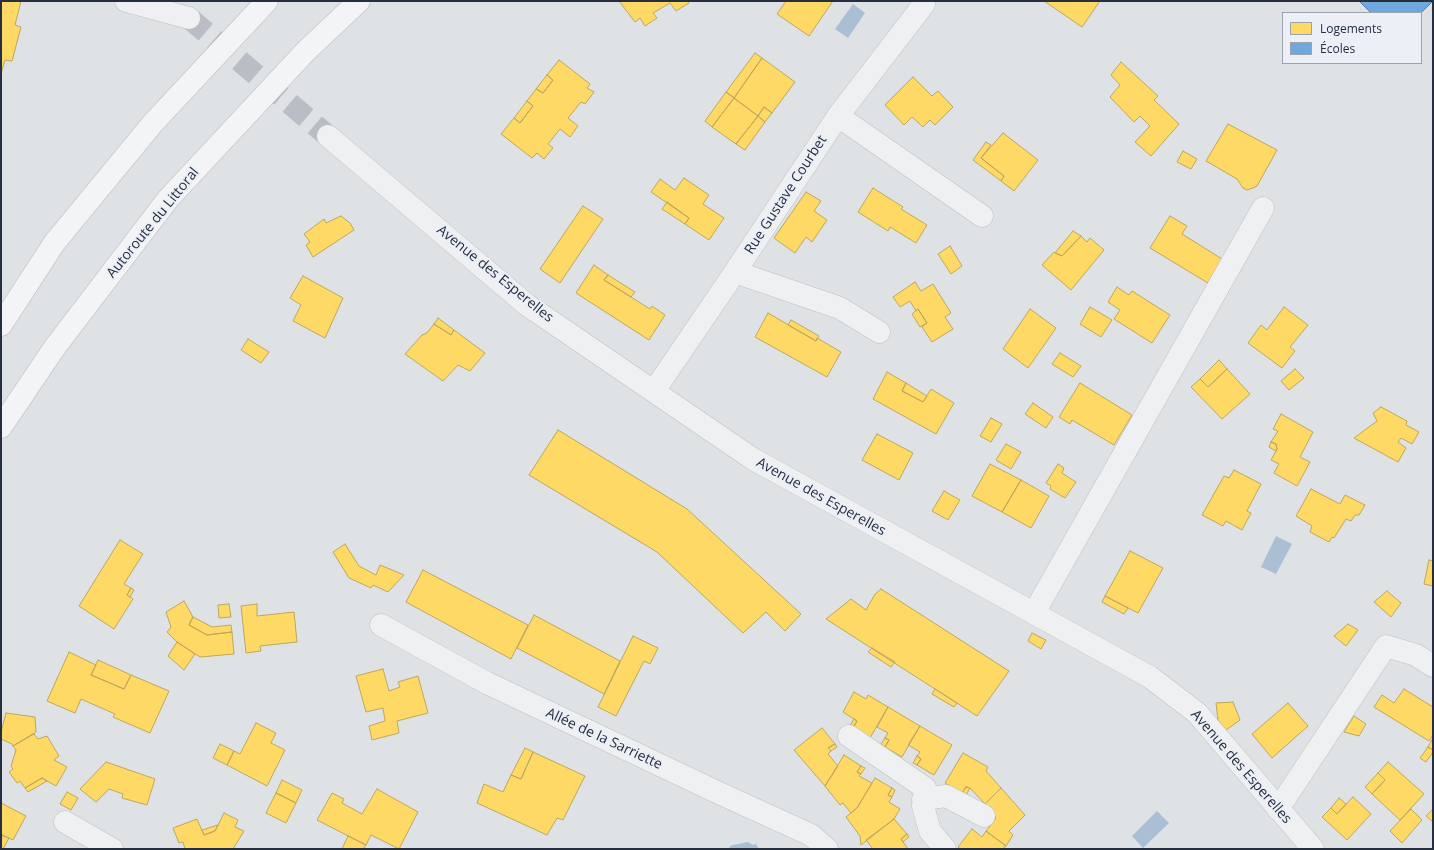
<!DOCTYPE html>
<html>
<head>
<meta charset="utf-8">
<style>
	body { margin:0 }
	#map { position:relative; width:1434px; height:850px; overflow:hidden; background:#dfe2e5; font-family:"Open Sans",sans-serif }
	canvas { display:block }
	.frame { position:absolute; inset:0; border:2px solid #252f40; pointer-events:none }
	.legend { position:absolute; left:1282px; top:12px; width:140px; height:52px; box-sizing:border-box; background:#ecf0f6; border:1px solid #9ca3ad; margin:0; padding:5px 7px; list-style:none; font-size:12px; color:#252f40 }
	.legend li { display:flex; align-items:center; gap:8px; height:20px }
	.legend b { width:20px; border:1px solid #9ca3ad }
</style>
</head>
<body>
<div id="map">
<canvas width="1434" height="850"></canvas>
<div class="frame"></div>
<ul class="legend">
<li><b style="height:11px;background:#ffd966"></b>Logements</li>
<li><b style="height:11px;background:#6fa8dc"></b>Écoles</li>
</ul>
</div>
<script>
const ctx = document.querySelector('canvas').getContext('2d');
ctx.lineJoin = 'round';
function paint(path, color) {
  ctx.fillStyle = color;
  ctx.fill(path, 'evenodd');
}
function toPath(rows) {
  const path = new Path2D();
  for (const r of rows) {
    path.moveTo(r[0], r[1]);
    for (let i = 2; i < r.length; i += 2) path.lineTo(r[i], r[i + 1]);
  }
  return path;
}
function strokePath(path, color, width, dash) {
  ctx.strokeStyle = color;
  ctx.lineWidth = width;
  ctx.lineCap = dash ? 'butt' : 'round';
  ctx.setLineDash(dash || []);
  ctx.stroke(path);
}
function label(font, color, halo, rows, align = 'center') {
  ctx.font = font + ' "Open Sans",sans-serif';
  ctx.lineWidth = 4;
  ctx.setLineDash([]);
  ctx.textBaseline = 'middle';
  ctx.strokeStyle = halo;
  ctx.fillStyle = color;
  for (const [text, x, y, turn = 0] of rows) {
    ctx.save();
    ctx.translate(x, y);
    ctx.rotate((+turn || 0) * Math.PI / 180);
    ctx.textAlign = isNaN(turn) ? turn : align;
    if (halo) ctx.strokeText(text, 0, 0);
    ctx.fillText(text, 0, 0);
    ctx.restore();
  }
}
const water = toPath([
	[853,4,865,13,848,38,835,29],
	[1276,536,1292,544,1276,574,1261,567],
	[1157,811,1169,823,1143,848,1132,836],
	[748,842,753,845,756,844,759,849,729,849,730,846,733,845]
]);
const homes = toPath([
	[1,1,21,1,15,25,21,27,12,61,5,60,1,74,1,1],
	[619,1,688,1,689,3,676,11,670,3,653,13,657,18,645,26,640,18,635,22,619,1],
	[786,1,833,1,809,36,777,14,786,1],
	[1044,1,1100,1,1082,27,1044,1],
	[755,53,762,58,734,98,726,92,755,53],
	[762,58,795,82,772,113,764,107,758,116,734,98,762,58],
	[559,60,590,84,587,88,594,92,585,104,581,102,568,118,578,126,570,137,560,129,548,144,553,148,544,159,537,153,532,158,501,134,514,118,520,123,533,106,527,101,536,89,543,93,553,80,547,75,559,60],
	[1121,62,1158,96,1154,100,1179,124,1151,156,1135,142,1150,126,1140,116,1134,122,1110,97,1120,85,1111,75,1121,62],
	[547,75,553,80,543,93,536,89,547,75],
	[913,77,932,96,938,91,953,107,935,125,930,120,923,127,912,117,904,125,885,105,913,77],
	[726,92,734,98,712,127,705,121,726,92],
	[734,98,758,116,736,144,712,127,734,98],
	[527,101,533,106,520,123,514,118,527,101],
	[764,107,772,113,765,122,758,116,764,107],
	[758,116,765,122,745,150,736,144,758,116],
	[1228,124,1277,150,1257,186,1253,188,1247,190,1243,188,1237,179,1206,161,1228,124],
	[1003,133,1038,160,1014,191,1001,181,1004,176,981,158,1003,133],
	[986,142,991,145,981,158,1004,176,1001,181,973,160,986,142],
	[1183,151,1197,159,1191,169,1177,162,1183,151],
	[684,178,709,195,703,204,724,218,709,240,685,224,689,218,651,192,660,179,675,190,684,178],
	[873,188,903,207,901,209,927,225,916,243,890,227,888,231,858,212,873,188],
	[806,192,821,201,814,211,827,220,812,242,806,237,795,253,774,238,806,192],
	[667,202,689,218,685,224,662,209,667,202],
	[583,206,603,219,560,283,540,269,583,206],
	[341,216,350,223,354,230,313,257,306,245,310,242,304,234,324,219,326,223,341,216],
	[1170,216,1187,226,1182,234,1222,259,1208,283,1150,248,1170,216],
	[1073,231,1081,236,1062,256,1055,253,1073,231],
	[1081,236,1087,242,1090,238,1104,250,1071,290,1042,265,1054,252,1062,256,1081,236],
	[950,246,962,266,951,274,938,254,950,246],
	[594,265,608,275,604,280,650,309,652,306,665,315,649,340,576,293,594,265],
	[608,275,635,292,631,297,604,280,608,275],
	[303,276,343,298,325,338,293,321,301,305,290,298,303,276],
	[915,282,921,291,933,284,951,313,945,317,953,329,932,342,922,327,927,323,918,309,916,311,910,301,900,307,893,297,915,282],
	[1117,287,1129,295,1132,291,1170,315,1152,343,1114,319,1120,310,1108,302,1117,287],
	[1090,307,1112,320,1101,337,1080,324,1090,307],
	[1284,307,1308,325,1290,347,1295,351,1282,368,1248,343,1261,325,1267,330,1284,307],
	[918,309,927,323,920,327,912,314,918,309],
	[1030,309,1056,328,1028,368,1003,349,1030,309],
	[768,313,816,341,817,338,841,352,827,377,755,337,768,313],
	[438,318,454,330,451,335,434,324,438,318],
	[791,320,819,336,816,341,788,325,791,320],
	[434,324,451,335,454,330,485,353,470,371,458,365,443,381,405,354,422,335,427,333,434,324],
	[248,339,269,352,261,363,241,350,248,339],
	[1060,353,1081,366,1073,377,1052,364,1060,353],
	[1219,360,1227,369,1208,387,1200,379,1219,360],
	[1227,369,1250,394,1222,419,1191,387,1200,379,1208,387,1227,369],
	[1295,369,1304,378,1289,390,1281,381,1295,369],
	[887,372,906,383,902,391,923,402,931,389,954,403,936,434,873,399,887,372],
	[906,383,927,396,923,402,902,391,906,383],
	[1080,383,1132,415,1114,445,1072,420,1070,424,1059,417,1080,383],
	[1033,403,1053,417,1046,428,1025,414,1033,403],
	[1381,407,1407,421,1406,425,1419,432,1412,444,1401,438,1398,442,1406,448,1398,462,1354,438,1377,421,1373,413,1381,407],
	[1281,414,1313,432,1300,457,1310,462,1297,486,1274,473,1279,464,1271,460,1277,449,1276,444,1271,442,1278,431,1273,429,1281,414],
	[991,418,1002,424,991,442,980,436,991,418],
	[558,430,687,509,801,614,785,631,766,612,743,633,657,552,529,475,558,430],
	[877,434,913,453,899,480,862,460,877,434],
	[1271,442,1276,444,1277,449,1276,451,1269,447,1271,442],
	[1006,444,1021,452,1011,469,996,460,1006,444],
	[990,464,1021,480,1002,512,972,496,990,464],
	[1058,464,1064,468,1062,473,1076,482,1065,498,1050,489,1051,486,1046,483,1058,464],
	[1234,470,1261,484,1247,511,1251,513,1242,530,1226,521,1223,526,1202,515,1224,476,1229,478,1234,470],
	[1021,480,1049,496,1031,528,1002,512,1021,480],
	[1311,489,1340,504,1345,495,1365,505,1359,515,1355,515,1351,521,1346,519,1334,538,1332,537,1329,542,1310,532,1312,526,1296,516,1311,489],
	[944,491,960,500,948,520,932,511,944,491],
	[120,540,143,554,124,584,131,588,127,595,133,599,114,629,79,606,120,540],
	[345,544,359,566,376,575,380,565,404,575,388,592,373,585,371,588,349,578,333,552,345,544],
	[1130,551,1163,568,1138,613,1105,596,1130,551],
	[1429,560,1433,561,1433,586,1424,584,1429,560],
	[423,570,528,625,511,659,406,602,423,570],
	[131,588,134,590,130,597,127,595,131,588],
	[881,589,1009,671,977,716,826,619,851,599,866,610,875,594,881,589],
	[1387,591,1401,603,1391,617,1374,602,1387,591],
	[1105,596,1128,608,1124,614,1102,602,1105,596],
	[184,601,193,617,189,625,207,635,232,632,234,654,200,657,177,642,167,632,171,627,166,612,184,601],
	[229,604,231,617,219,618,218,605,229,604],
	[257,604,257,616,294,612,297,642,260,646,261,651,246,653,241,606,257,604],
	[534,615,620,661,604,694,517,648,534,615],
	[193,617,212,627,231,625,232,632,207,635,189,625,193,617],
	[1348,624,1358,630,1346,646,1334,636,1348,624],
	[1032,633,1046,640,1041,649,1028,641,1032,633],
	[633,636,658,648,650,664,644,661,616,716,598,707,633,636],
	[177,642,195,654,184,670,168,656,177,642],
	[872,648,895,662,891,667,868,652,872,648],
	[69,652,96,665,91,675,124,689,131,675,169,691,150,733,113,717,115,714,81,699,75,713,47,701,69,652],
	[98,660,131,675,124,689,91,675,98,660],
	[383,669,389,691,400,687,398,682,418,676,428,713,397,721,399,733,372,740,369,726,385,721,383,708,366,712,356,676,383,669],
	[935,689,957,703,954,707,932,694,935,689],
	[1404,689,1433,707,1433,735,1429,741,1374,707,1382,695,1394,703,1404,689],
	[854,692,866,699,868,695,888,707,870,738,853,728,857,721,843,712,854,692],
	[1233,702,1240,720,1226,730,1218,720,1216,703,1233,702],
	[1288,703,1308,726,1272,758,1252,734,1288,703],
	[888,707,920,726,902,757,885,747,889,740,885,738,888,733,877,727,888,707],
	[6,713,35,717,36,732,13,746,12,744,1,739,1,732,6,713],
	[1354,716,1366,724,1359,736,1344,732,1354,716],
	[854,719,857,721,853,728,850,726,854,719],
	[256,723,276,733,271,743,285,750,267,786,227,765,234,751,240,754,256,723],
	[920,726,952,745,934,775,917,765,921,759,917,756,920,752,908,745,920,726],
	[822,728,835,744,828,748,831,751,828,754,838,766,825,786,794,750,822,728],
	[34,734,38,739,47,736,59,756,54,760,67,767,56,786,42,778,25,788,20,781,17,783,9,772,13,769,11,766,16,750,13,746,34,734],
	[885,738,889,740,885,747,881,744,885,738],
	[1433,738,1433,750,1428,747,1433,738],
	[220,744,234,751,227,765,213,758,220,744],
	[835,744,837,747,831,751,828,748,835,744],
	[1428,747,1433,750,1433,752,1426,762,1420,758,1428,747],
	[525,748,533,752,521,779,511,775,525,748],
	[533,752,585,776,563,820,557,818,547,835,477,803,484,784,503,792,511,775,521,779,533,752],
	[963,753,988,767,986,771,1001,788,985,804,970,788,966,787,962,793,945,783,963,753],
	[844,755,861,766,857,772,861,774,859,776,872,783,857,808,851,813,843,803,840,805,825,786,844,755],
	[917,756,921,759,917,765,913,763,917,756],
	[106,762,155,779,147,805,122,798,123,794,109,789,96,802,80,789,106,762],
	[1388,762,1424,794,1400,820,1372,794,1385,780,1378,773,1388,762],
	[861,766,865,768,861,774,857,772,861,766],
	[1378,773,1385,780,1372,794,1365,787,1378,773],
	[42,778,47,781,28,792,25,788,42,778],
	[875,778,892,788,888,795,892,797,889,802,900,809,894,819,861,845,860,836,846,817,857,808,875,778],
	[282,780,302,790,296,803,276,793,282,780],
	[966,787,970,788,966,795,962,793,966,787],
	[892,788,895,790,892,797,888,795,892,788],
	[1001,788,1025,815,1009,831,1013,835,1006,846,986,831,996,818,984,805,1001,788],
	[377,789,418,812,399,849,371,835,366,845,317,820,332,793,344,799,342,803,362,814,377,789],
	[67,792,78,798,71,810,60,804,67,792],
	[276,793,296,803,286,823,266,813,276,793],
	[1353,797,1371,814,1347,840,1322,817,1331,808,1337,814,1353,797],
	[1339,798,1346,804,1337,814,1331,808,1339,798],
	[1,803,26,816,13,840,2,835,1,836,1,803],
	[1411,809,1422,820,1402,843,1390,831,1411,809],
	[1433,809,1433,822,1426,816,1433,809],
	[224,813,238,820,235,827,244,831,233,849,185,849,183,842,179,843,173,828,197,819,204,835,215,831,224,813],
	[894,819,907,834,901,839,908,849,873,849,866,840,894,819],
	[218,825,215,831,204,835,202,830,218,825],
	[972,829,982,837,986,831,1006,846,1003,849,961,849,958,847,972,829],
	[907,834,909,837,903,842,901,839,907,834],
	[2,835,9,838,3,849,1,849,2,835],
	[348,836,366,845,363,849,342,849,348,836]
]);
const schools = toPath([
	[1359,1,1433,1,1421,13,1371,13,1359,1]
]);
const minorTunnel = toPath([
	[189,18,328,136]
]);
const minor = toPath([
	[126,1,189,18],
	[838,116,982,216],
	[328,136,527,305,753,459,1150,677,1197,713,1313,849],
	[735,272,840,308,879,332],
	[654,391,735,272,838,116,924,4],
	[1034,613,1263,208],
	[381,625,487,683,719,793,811,835,827,849],
	[849,736,925,788,923,806,930,831,945,849],
	[923,799,946,796,984,816],
	[1278,809,1386,646,1416,655,1433,666],
	[65,822,112,849]
]);
const highway = toPath([
	[1,325,55,242,153,123,267,1],
	[1,427,55,347,168,199,306,51,359,1]
]);
const streetNames = [
	["Rue Gustave Courbet",786,195,-57],
	["Autoroute du Littoral",153,223,-51],
	["Avenue des Esperelles",495,274,39],
	["Avenue des Esperelles",821,497,29],
	["Allée de la Sarriette",604,739,25],
	["Avenue des Esperelles",1241,767,49]
];
paint(water, '#aabed4');
paint(homes, '#ffd966');
strokePath(homes, '#bea65b', 1);
paint(schools, '#6fa8dc');
strokePath(schools, '#5984ad', 1);
strokePath(minorTunnel, '#babec4', 22, [22, 11]);
strokePath(minor, '#bdc0c3', 23);
strokePath(highway, '#b1b5ba', 23);
strokePath(minor, '#eef0f2', 22);
strokePath(highway, '#f3f4f5', 22);
label('14px', '#252f40', '#ecf0f6', streetNames);
</script>
</body>
</html>
